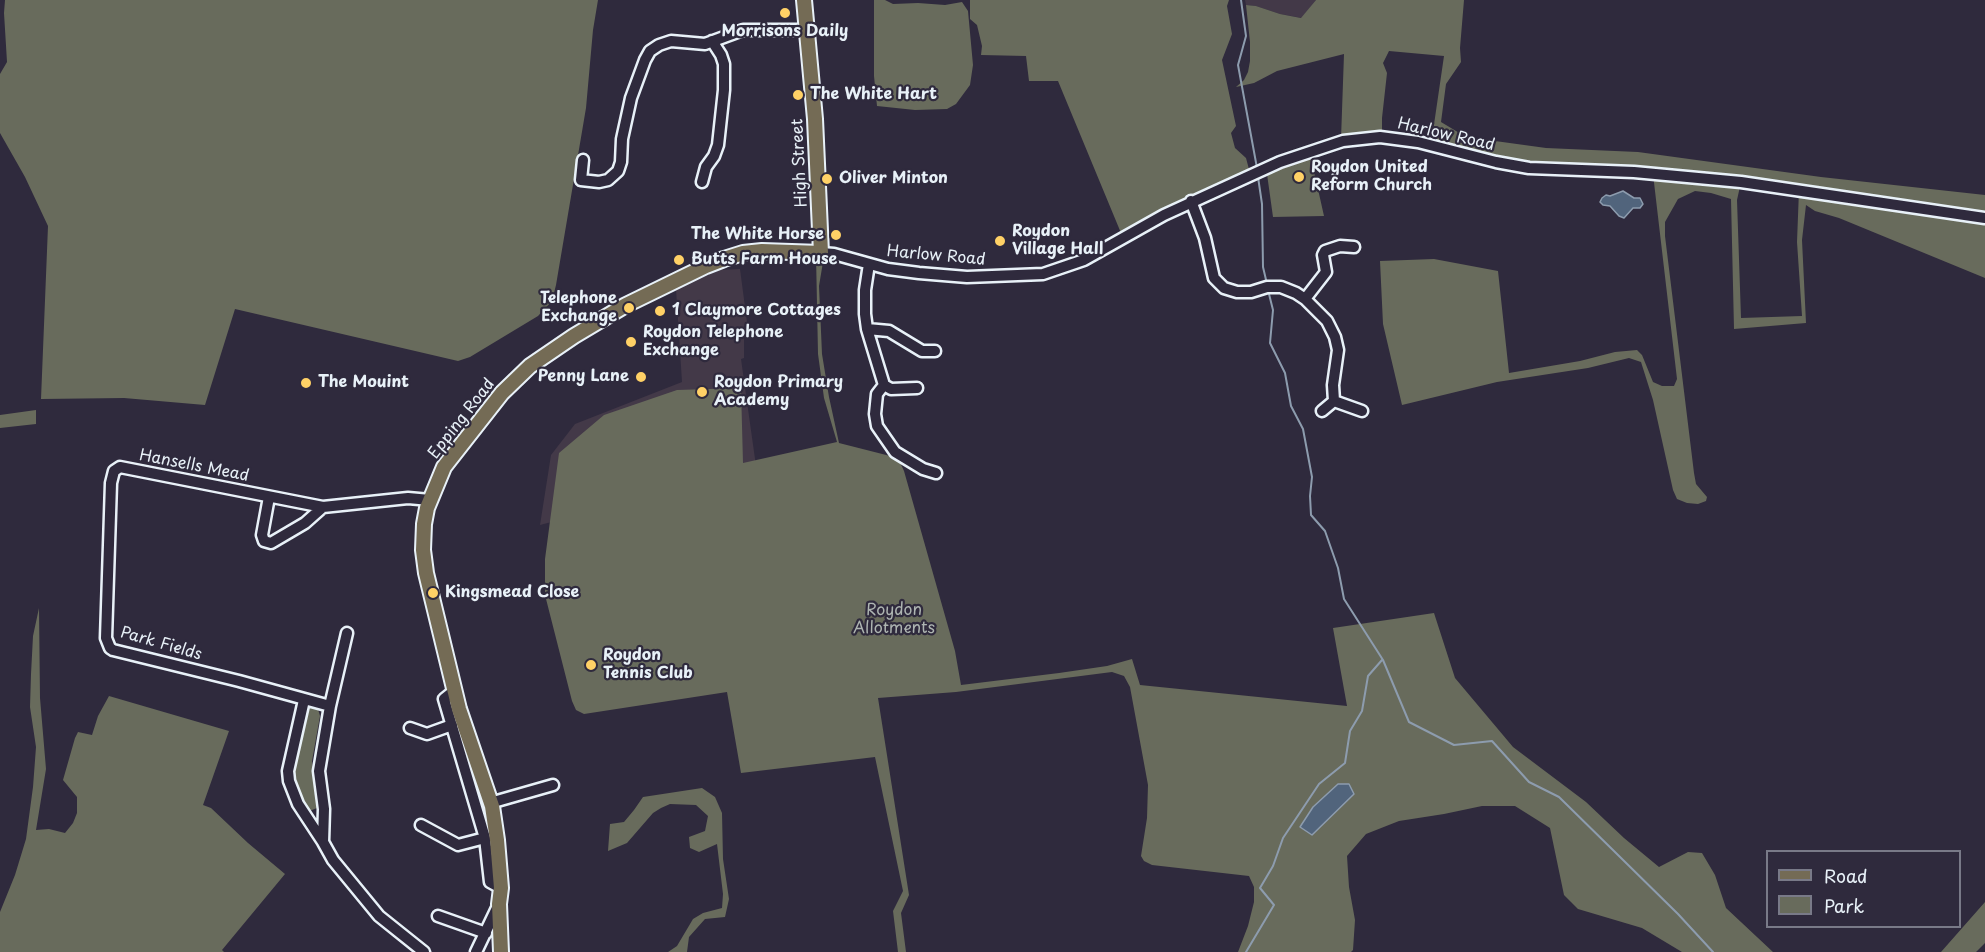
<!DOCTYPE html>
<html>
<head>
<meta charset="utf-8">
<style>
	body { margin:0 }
	#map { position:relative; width:1985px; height:952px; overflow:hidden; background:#2f2a3d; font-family:"Playpen Sans",sans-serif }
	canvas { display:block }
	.legend { position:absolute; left:1766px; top:850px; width:195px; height:78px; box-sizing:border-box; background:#2f2a3d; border:2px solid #797a88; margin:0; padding:8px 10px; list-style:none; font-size:18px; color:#e8f1f8 }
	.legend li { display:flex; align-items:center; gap:12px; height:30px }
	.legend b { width:30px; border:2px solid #797a88 }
</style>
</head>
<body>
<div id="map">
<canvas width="1985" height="952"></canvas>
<ul class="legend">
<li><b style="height:8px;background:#746b55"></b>Road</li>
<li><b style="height:16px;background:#686b5c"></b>Park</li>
</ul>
</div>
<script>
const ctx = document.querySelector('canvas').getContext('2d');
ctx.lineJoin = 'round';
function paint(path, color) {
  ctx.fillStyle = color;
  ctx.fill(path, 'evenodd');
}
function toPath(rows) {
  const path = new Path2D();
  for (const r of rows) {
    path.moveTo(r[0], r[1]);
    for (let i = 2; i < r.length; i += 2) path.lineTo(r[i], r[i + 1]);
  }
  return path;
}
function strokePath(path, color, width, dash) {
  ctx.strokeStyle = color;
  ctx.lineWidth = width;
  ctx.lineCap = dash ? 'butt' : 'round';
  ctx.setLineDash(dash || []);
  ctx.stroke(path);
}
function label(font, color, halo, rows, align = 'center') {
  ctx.font = font + ' "Playpen Sans",sans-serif';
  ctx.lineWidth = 4.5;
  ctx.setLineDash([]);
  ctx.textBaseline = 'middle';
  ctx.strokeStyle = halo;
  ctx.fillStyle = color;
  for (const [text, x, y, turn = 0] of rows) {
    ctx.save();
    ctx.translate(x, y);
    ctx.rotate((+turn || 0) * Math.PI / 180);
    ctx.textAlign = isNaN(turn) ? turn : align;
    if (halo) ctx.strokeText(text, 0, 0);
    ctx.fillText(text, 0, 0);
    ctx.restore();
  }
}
const built = toPath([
	[1245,0,1316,0,1302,18,1280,14,1256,6,1246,5],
	[740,269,747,322,745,322,744,333,744,358,741,359,756,466,692,485,540,525,551,455,575,424,682,382,676,289,720,270]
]);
const green = toPath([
	[5,0,598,0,593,30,586,108,556,285,552,301,538,316,470,357,458,361,235,309,205,405,124,398,41,399,48,226,25,177,0,133,0,74,7,62,4,13],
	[874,0,885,0,893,4,918,3,945,5,962,2,968,11,973,65,970,85,956,104,947,109,915,110,877,106,874,76],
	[970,0,1229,0,1227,6,1232,34,1222,60,1236,126,1231,133,1235,148,1246,158,1250,173,1167,210,1121,233,1058,81,1029,81,1026,56,981,55,982,46,977,25,970,19],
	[1316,0,1464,0,1460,48,1461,62,1446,84,1441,122,1466,137,1546,148,1638,152,1821,177,1985,195,1985,278,1839,218,1815,211,1806,205,1802,240,1806,323,1734,329,1731,199,1711,193,1695,191,1678,199,1665,222,1665,236,1694,473,1696,484,1707,497,1706,501,1698,504,1687,503,1677,499,1673,490,1653,400,1641,362,1629,358,1588,368,1497,382,1402,405,1383,324,1380,261,1434,259,1498,271,1509,373,1580,361,1615,352,1637,350,1642,355,1653,382,1662,386,1674,386,1677,379,1653,174,1529,168,1431,145,1444,56,1389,51,1383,63,1387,73,1382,118,1382,135,1341,139,1344,54,1277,71,1254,83,1236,87,1244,80,1248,72,1250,61,1250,42,1246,5,1256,6,1280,14,1301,18],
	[1741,182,1799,190,1797,242,1802,316,1741,318,1737,200],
	[1311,158,1324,216,1273,217,1267,174],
	[816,255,824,256,819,286,822,354,829,397,839,443,898,458,904,471,955,651,961,685,1059,673,1107,666,1132,659,1140,685,1347,706,1333,628,1434,613,1455,678,1513,747,1586,802,1624,838,1659,867,1688,852,1702,853,1715,875,1726,908,1773,952,1682,952,1642,928,1578,909,1564,895,1550,828,1515,806,1482,806,1444,814,1399,821,1366,834,1347,856,1349,887,1355,920,1353,950,1351,952,1238,952,1248,926,1254,902,1254,887,1249,876,1152,865,1144,861,1141,856,1147,818,1148,785,1130,687,1124,676,1112,672,956,692,878,698,909,895,901,913,906,952,898,952,893,911,903,891,875,757,741,773,727,692,584,714,576,710,572,701,545,595,545,559,559,453,604,415,677,390,741,388,743,463,837,442,824,398,818,354],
	[36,410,36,424,0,428,0,415],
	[39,608,40,698,46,769,36,830,49,829,65,833,73,823,77,813,77,797,63,780,75,738,78,732,92,735,98,716,109,696,229,731,203,805,211,808,248,843,285,874,222,950,224,952,0,952,0,912,15,875,26,839,33,787,36,747,30,707,31,674,33,636],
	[312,707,318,709,320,716,312,761,317,808,307,812,289,781,305,710],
	[702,788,715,797,722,813,723,859,729,899,725,917,705,919,689,937,687,952,668,952,677,946,693,919,703,913,722,908,723,894,717,844,699,852,690,848,689,837,705,831,708,816,696,805,670,804,661,808,653,813,627,843,608,851,610,824,624,822,634,810,643,797],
	[1985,902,1985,943,1976,952,1941,952]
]);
const water = toPath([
	[1623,191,1634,198,1640,198,1643,204,1640,208,1633,208,1624,218,1619,216,1610,206,1603,205,1600,202,1602,198,1606,195,1610,196,1623,191],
	[1338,784,1349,784,1354,794,1312,835,1300,827,1313,807,1338,784]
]);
const stream = toPath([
	[1241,0,1246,36,1238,65,1257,168],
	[1258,177,1262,204,1263,267,1267,284],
	[1268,290,1273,310,1270,343,1285,373,1291,406,1303,429,1312,477,1310,496,1311,515,1325,531,1338,568,1344,599,1383,660,1409,722,1454,745,1492,741,1529,782,1559,797,1678,914,1713,952],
	[1246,952,1274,905,1260,888,1273,866,1283,838,1319,784,1345,763,1350,731,1362,711,1368,676,1382,660]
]);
const minor = toPath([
	[583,160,581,180,599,182,608,180,618,171,621,162,622,139,631,98,645,60,650,51,659,45,671,41,705,44,743,30,806,30],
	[702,182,706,167,714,156,718,145,724,90,724,64,721,55,712,41],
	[1191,201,1205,238,1214,278,1224,288,1237,292,1251,292,1267,287,1281,287,1296,293,1305,299,1327,321,1335,337,1338,350,1333,385,1334,401],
	[821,253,834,254,888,269,919,273,967,277,1043,274,1084,260,1164,215,1280,162,1343,141,1380,137,1418,142,1496,162,1529,168,1634,172,1741,182,1985,218],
	[869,264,865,290,865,314,867,329,884,385,877,394,875,414,877,426,895,452,923,469,936,473],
	[1305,299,1326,272,1323,255,1325,251,1340,246,1354,247],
	[867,329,889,331,922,351,935,351],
	[884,385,891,389,917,388],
	[1334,401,1362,411],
	[1322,411,1334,401],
	[269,497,262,535,264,541,271,543,305,523,323,507],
	[347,633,330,706,319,771,324,809,323,842,333,860,379,916,424,952],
	[454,691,444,699,485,838],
	[304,700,288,771,289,781,298,804,323,842],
	[330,706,239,681,113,650,110,648,106,638,111,483,114,471,120,467,323,507,408,498,430,500],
	[410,728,427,734,452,725],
	[490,803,553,785],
	[421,825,458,845,485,838,490,882,501,888],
	[438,916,486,933],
	[476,952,498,906]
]);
const major = toPath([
	[501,952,499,904,501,888,497,840,492,806,459,709,426,573,423,550,424,524,427,508,444,467,502,393,530,366,574,336,626,305,706,266,724,259,743,253,762,251,821,253,815,119,804,0]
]);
const markers = [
	[785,13,6,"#ffd166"],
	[798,95,6,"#ffd166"],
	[1299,177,6,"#ffd166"],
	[827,179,6,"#ffd166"],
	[836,235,6,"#ffd166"],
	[1000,241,6,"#ffd166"],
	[679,260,6,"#ffd166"],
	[629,308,6,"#ffd166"],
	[660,311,6,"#ffd166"],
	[631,342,6,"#ffd166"],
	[641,377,6,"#ffd166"],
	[306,383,6,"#ffd166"],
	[702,392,6,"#ffd166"],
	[433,593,6,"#ffd166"],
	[591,665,6,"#ffd166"]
];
const poiNames = [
	["Morrisons Daily",785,32,"center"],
	["The White Hart",810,95],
	["Roydon United",1311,168],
	["Reform Church",1311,186],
	["Oliver Minton",839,179],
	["Roydon",1012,232],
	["Village Hall",1012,250],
	["The White Horse",824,235,"right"],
	["Butts Farm House",691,260],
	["Telephone",617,299,"right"],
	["Exchange",617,317,"right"],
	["1 Claymore Cottages",672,311],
	["Roydon Telephone",643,333],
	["Exchange",643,351],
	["Penny Lane",629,377,"right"],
	["The Mouint",318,383],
	["Roydon Primary",714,383],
	["Academy",714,401],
	["Kingsmead Close",445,593],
	["Roydon",603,656],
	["Tennis Club",603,674]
];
const streetNames = [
	["Harlow Road",1446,135,13],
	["High Street",800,163,-93],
	["Harlow Road",936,256,5],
	["Epping Road",462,419,-52],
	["Hansells Mead",194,466,11],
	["Park Fields",161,644,16]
];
const parkNames = [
	["Roydon",894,611],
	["Allotments",894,629]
];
paint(built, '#433948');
paint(green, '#686b5c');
paint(water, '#51647c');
strokePath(water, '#8d9cae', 1.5);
strokePath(stream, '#8d9cae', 2);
strokePath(minor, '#e8f1f8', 15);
strokePath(major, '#e8f1f8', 18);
strokePath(minor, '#2f2a3d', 10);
strokePath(major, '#746b55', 14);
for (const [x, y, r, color] of markers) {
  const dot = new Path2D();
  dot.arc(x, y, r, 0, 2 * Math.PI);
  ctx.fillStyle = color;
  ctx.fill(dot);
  strokePath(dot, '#2f2a3d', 2);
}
label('bold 16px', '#e8f1f8', '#2f2a3d', poiNames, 'left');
label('16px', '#e8f1f8', '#2f2a3d', streetNames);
label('16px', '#aeb5b2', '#2f2a3d', parkNames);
</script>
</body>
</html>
